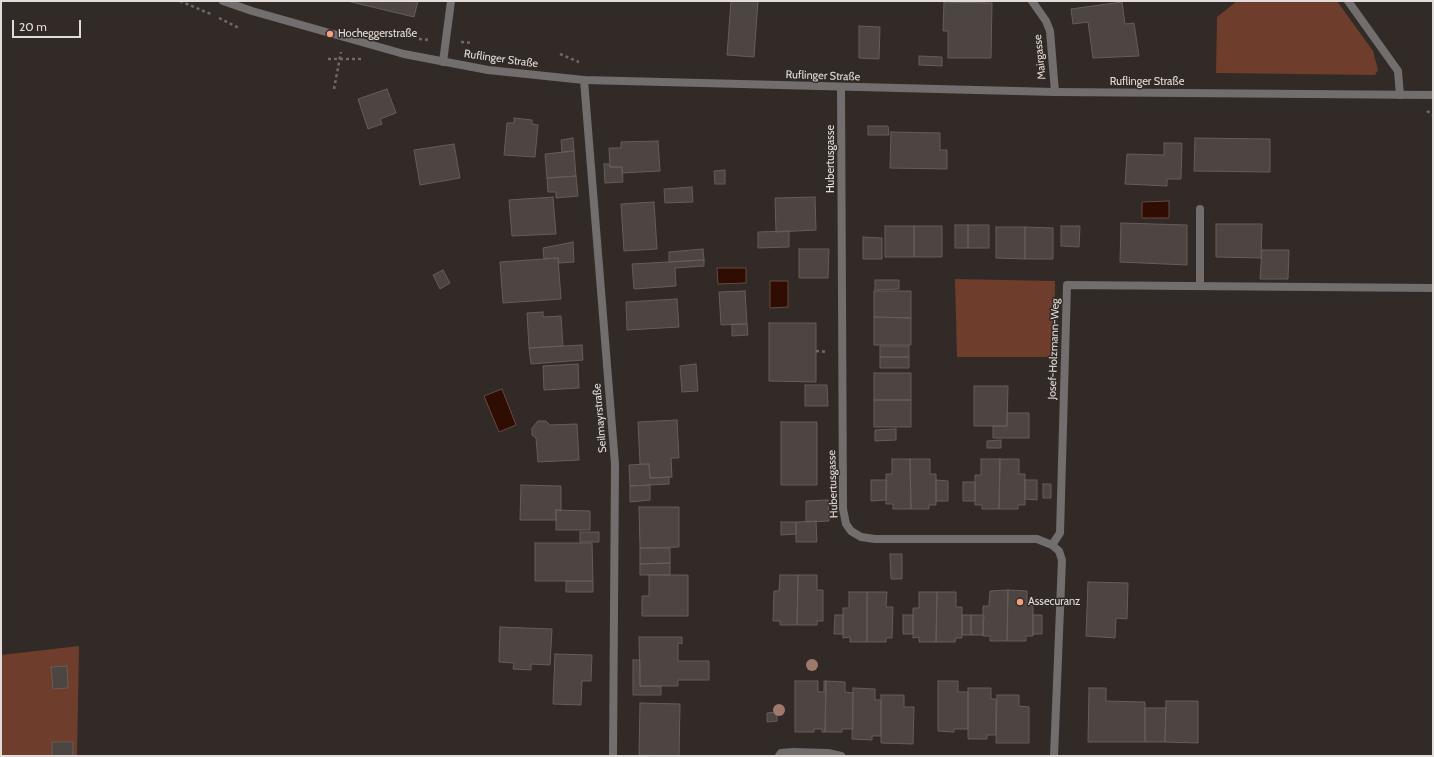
<!DOCTYPE html>
<html>
<head>
<meta charset="utf-8">
<style>
	body { margin:0 }
	#map { position:relative; width:1434px; height:757px; overflow:hidden; background:#322a27; font-family:Cabin,sans-serif }
	canvas { display:block }
	.frame { position:absolute; inset:0; border:2px solid #e1dcda; pointer-events:none }
	.scale { position:absolute; left:12px; top:20px; width:69px; height:18px; box-sizing:border-box; border:2px solid #e1dcda; border-top:0; padding-left:5px; font-size:12px; line-height:14px; white-space:nowrap; color:#e1dcda; -webkit-text-stroke:3px #322a27; paint-order:stroke }
</style>
</head>
<body>
<div id="map">
<canvas width="1434" height="757"></canvas>
<div class="frame"></div>
<div class="scale">20 m</div>
</div>
<script>
const ctx = document.querySelector('canvas').getContext('2d');
ctx.lineJoin = 'round';
function paint(path, color) {
  ctx.fillStyle = color;
  ctx.fill(path, 'evenodd');
}
function toPath(rows) {
  const path = new Path2D();
  for (const r of rows) {
    path.moveTo(r[0], r[1]);
    for (let i = 2; i < r.length; i += 2) path.lineTo(r[i], r[i + 1]);
  }
  return path;
}
function strokePath(path, color, width, dash) {
  ctx.strokeStyle = color;
  ctx.lineWidth = width;
  ctx.lineCap = dash ? 'butt' : 'round';
  ctx.setLineDash(dash || []);
  ctx.stroke(path);
}
function label(font, color, halo, rows, align = 'center') {
  ctx.font = font + ' Cabin,sans-serif';
  ctx.lineWidth = 3;
  ctx.setLineDash([]);
  ctx.textBaseline = 'middle';
  ctx.strokeStyle = halo;
  ctx.fillStyle = color;
  for (const [text, x, y, turn = 0] of rows) {
    ctx.save();
    ctx.translate(x, y);
    ctx.rotate((+turn || 0) * Math.PI / 180);
    ctx.textAlign = isNaN(turn) ? turn : align;
    if (halo) ctx.strokeText(text, 0, 0);
    ctx.fillText(text, 0, 0);
    ctx.restore();
  }
}
const green = toPath([
	[1237,1,1337,1,1373,51,1378,70,1375,75,1216,73,1217,17],
	[955,279,1055,281,1054,357,957,357],
	[79,646,77,756,1,756,1,655]
]);
const water = toPath([
	[1169,201,1169,218,1142,218,1142,202,1169,201],
	[717,268,746,268,746,283,718,284,717,268],
	[770,281,788,281,788,307,770,308,770,281],
	[502,389,516,425,499,432,484,396,502,389]
]);
const building = toPath([
	[347,1,418,1,414,17,347,1],
	[731,1,758,1,754,57,727,55,731,1],
	[944,2,992,3,991,58,948,58,948,31,943,31,944,2],
	[1122,2,1125,24,1134,23,1139,56,1093,58,1088,22,1073,24,1071,9,1122,2],
	[859,26,880,27,879,59,859,58,859,26],
	[919,56,942,57,942,66,919,65,919,56],
	[387,89,396,113,380,119,382,124,368,129,358,99,387,89],
	[514,118,532,120,532,124,538,125,535,157,504,155,507,123,514,123,514,118],
	[868,126,888,126,889,135,868,135,868,126],
	[891,132,940,133,940,150,947,150,947,169,890,168,891,132],
	[573,138,574,151,562,152,561,140,573,138],
	[1195,138,1270,139,1270,172,1194,171,1195,138],
	[658,141,660,171,622,173,622,167,610,167,609,148,621,148,621,142,658,141],
	[1164,143,1182,143,1181,179,1167,179,1167,186,1125,184,1127,154,1164,155,1164,143],
	[454,144,460,178,420,185,414,150,454,144],
	[574,151,576,176,547,178,545,154,574,151],
	[604,164,609,164,610,167,622,167,623,182,605,183,604,164],
	[725,170,725,184,715,184,714,171,725,170],
	[576,176,578,196,556,198,556,192,548,192,547,178,576,176],
	[692,187,693,202,665,203,664,189,692,187],
	[553,197,556,234,512,236,509,200,553,197],
	[815,197,816,230,776,232,775,198,815,197],
	[654,202,657,249,624,251,621,204,654,202],
	[1121,223,1187,225,1187,265,1120,262,1121,223],
	[1216,224,1262,224,1261,258,1216,257,1216,224],
	[955,225,968,225,968,248,955,248,955,225],
	[968,225,989,225,989,248,968,248,968,225],
	[885,226,914,226,914,257,885,257,885,226],
	[914,226,942,226,942,257,914,257,914,226],
	[1061,226,1080,226,1079,247,1061,246,1061,226],
	[996,227,1025,227,1025,259,996,258,996,227],
	[1025,227,1053,228,1053,259,1025,259,1025,227],
	[789,231,789,247,758,248,758,232,789,231],
	[863,237,882,238,882,259,863,259,863,237],
	[573,242,574,262,559,263,558,258,544,259,543,248,573,242],
	[703,249,704,260,669,262,669,252,703,249],
	[799,249,829,249,828,278,799,278,799,249],
	[1262,250,1289,250,1288,279,1260,279,1262,250],
	[558,258,561,299,503,303,500,262,558,258],
	[704,260,704,266,675,268,676,286,634,289,632,264,704,260],
	[443,270,450,283,440,289,433,275,443,270],
	[875,280,899,280,899,289,875,290,875,280],
	[745,291,747,324,721,325,719,292,745,291],
	[874,291,911,291,911,318,874,317,874,291],
	[677,299,679,327,627,330,626,302,677,299],
	[543,312,543,317,561,316,563,346,529,348,527,313,543,312],
	[874,317,911,318,911,345,874,345,874,317],
	[769,323,816,323,816,382,769,381,769,323],
	[732,324,747,324,748,335,732,336,732,324],
	[582,345,583,360,531,364,529,348,582,345],
	[880,346,909,346,909,357,880,357,880,346],
	[880,357,909,357,909,368,880,368,880,357],
	[578,364,579,388,544,390,543,366,578,364],
	[696,364,698,391,682,392,680,366,696,364],
	[874,373,911,373,911,400,874,400,874,373],
	[805,385,827,385,828,406,805,406,805,385],
	[974,386,1008,386,1007,426,974,426,974,386],
	[874,400,911,400,911,427,874,427,874,400],
	[1007,413,1029,413,1029,438,993,438,993,426,1007,426,1007,413],
	[677,420,679,458,671,458,672,477,650,478,649,464,640,464,638,422,677,420],
	[538,421,546,421,550,425,577,424,579,460,538,462,536,438,532,435,532,428,538,421],
	[781,422,817,422,817,485,781,485,781,422],
	[896,429,896,440,875,441,875,430,896,429],
	[1001,440,1001,448,987,448,987,441,1001,440],
	[892,459,910,459,911,509,893,509,893,504,886,504,886,474,892,474,892,459],
	[910,459,930,459,930,474,936,474,936,505,929,505,929,509,911,509,910,459],
	[981,459,1000,459,999,509,982,509,982,505,975,505,975,475,981,475,981,459],
	[1000,459,1019,459,1019,474,1025,474,1025,505,1018,505,1018,509,999,509,1000,459],
	[649,464,650,478,669,477,669,484,630,486,629,465,649,464],
	[871,480,887,480,886,500,871,501,871,480],
	[936,480,948,481,948,501,936,501,936,480],
	[1025,480,1037,480,1037,500,1025,499,1025,480],
	[963,482,975,482,975,501,963,501,963,482],
	[1043,484,1051,484,1051,498,1043,498,1043,484],
	[521,485,561,486,561,511,556,510,556,520,520,520,521,485],
	[650,485,650,500,630,502,630,486,650,485],
	[828,500,829,521,806,522,806,501,828,500],
	[639,507,679,507,679,547,640,548,639,507],
	[556,510,590,511,590,530,556,530,556,510],
	[816,521,817,542,796,542,796,522,816,521],
	[781,522,796,522,796,534,781,535,781,522],
	[580,532,599,532,599,542,580,542,580,532],
	[535,543,592,543,593,581,535,581,535,543],
	[640,548,670,548,670,563,640,564,640,548],
	[890,554,902,554,902,579,891,579,890,554],
	[670,563,670,575,640,575,640,564,670,563],
	[649,575,688,575,688,616,642,616,642,596,649,596,649,575],
	[780,575,798,575,797,625,780,625,780,621,773,621,774,591,779,591,780,575],
	[798,575,817,575,817,590,823,590,823,621,817,621,817,625,797,625,798,575],
	[566,581,593,581,593,592,566,592,566,581],
	[1088,582,1128,583,1127,619,1116,618,1115,638,1086,636,1088,582],
	[1008,590,1007,641,990,641,990,636,983,636,983,606,989,606,990,591,1008,590],
	[1008,590,1027,591,1027,605,1033,606,1033,636,1026,636,1026,641,1007,641,1008,590],
	[849,592,867,592,867,642,850,642,850,637,843,638,843,608,849,608,849,592],
	[867,592,887,592,886,607,893,607,892,638,886,638,886,642,867,642,867,592],
	[919,592,937,592,936,642,919,642,919,637,913,638,913,608,919,608,919,592],
	[937,592,956,592,956,607,962,607,962,638,956,638,955,642,936,642,937,592],
	[835,615,843,615,843,634,834,634,835,615],
	[903,615,913,615,913,634,903,634,903,615],
	[962,615,971,615,971,635,962,635,962,615],
	[971,615,984,615,983,635,971,635,971,615],
	[1033,615,1042,615,1042,634,1033,634,1033,615],
	[500,627,552,629,550,665,531,664,531,670,513,669,514,663,499,662,500,627],
	[639,637,682,637,682,644,678,643,678,661,709,661,709,680,678,680,678,686,640,686,639,637],
	[555,654,592,655,591,681,582,681,581,705,553,704,555,654],
	[633,660,640,660,640,686,661,686,661,695,633,695,633,660],
	[67,666,68,688,53,689,51,667,67,666],
	[795,681,818,681,818,692,824,692,824,681,826,681,825,732,822,732,822,729,814,729,814,732,795,732,795,681],
	[826,681,845,682,845,692,853,693,853,729,842,729,842,732,825,732,826,681],
	[938,681,958,681,958,692,968,692,968,729,954,729,954,732,938,731,938,681],
	[853,688,875,689,875,700,881,700,881,736,872,736,872,740,852,739,853,688],
	[968,688,991,688,991,699,996,699,996,735,987,735,987,739,968,739,968,688],
	[1089,688,1106,688,1106,701,1145,702,1145,742,1088,742,1089,688],
	[881,695,904,695,904,707,914,707,913,744,881,743,881,695],
	[997,695,1019,695,1019,706,1029,707,1029,743,996,743,997,695],
	[1166,701,1198,701,1198,743,1165,742,1166,701],
	[640,703,680,704,679,756,639,755,640,703],
	[1145,708,1166,708,1165,742,1145,742,1145,708],
	[777,712,777,721,767,722,767,713,777,712],
	[52,742,73,742,73,756,52,756,52,742]
]);
const path = toPath([
	[180,1,213,15],
	[219,18,239,28],
	[419,39,430,40],
	[461,42,472,43],
	[560,54,579,62],
	[328,59,361,59],
	[334,89,341,52],
	[1427,111,1433,115],
	[816,351,827,352]
]);
const minor = toPath([
	[1032,1,1046,21,1050,31,1055,92],
	[1348,1,1398,71,1400,95],
	[443,62,451,1],
	[584,80,615,464,613,756],
	[841,87,843,509,846,524,851,531,861,537,875,539,1037,539,1052,545,1059,551,1062,560,1054,756],
	[1200,286,1200,209],
	[1052,545,1060,533,1067,285,1433,288],
	[779,756,781,753,793,752,828,753,841,756]
]);
const tertiary = toPath([
	[223,1,252,11,404,54,488,70,584,80,1055,92,1433,95]
]);
const trees = [
	[812,665],
	[779,710]
];
const markers = [
	[330,34,4,"#f2a081"],
	[1020,602,4,"#f2a081"]
];
const poiNames = [
	["Hocheggerstraße",338,34],
	["Assecuranz",1028,602]
];
const streetNames = [
	["Mairgasse",1040,57,-96],
	["Ruflinger Straße",501,59,8],
	["Ruflinger Straße",823,76,2],
	["Ruflinger Straße",1147,82],
	["Hubertusgasse",831,159,-90],
	["Josef-Holzmann-Weg",1054,349,-88],
	["Seilmayrstraße",600,418,-95],
	["Hubertusgasse",833,484,-92]
];
paint(green, '#6e3d2b');
paint(water, '#2f0d02');
strokePath(water, '#644b43', 1);
paint(building, '#4d4541');
strokePath(building, '#665d5a', 1);
strokePath(path, '#706966', 2.5, [3, 3]);
strokePath(minor, '#726e6d', 8);
strokePath(tertiary, '#726e6d', 8);
ctx.fillStyle = '#9f796b';
for (const [x, y] of trees) {
  ctx.beginPath();
  ctx.arc(x, y, 6, 0, 2 * Math.PI);
  ctx.fill();
}
for (const [x, y, r, color] of markers) {
  const dot = new Path2D();
  dot.arc(x, y, r, 0, 2 * Math.PI);
  ctx.fillStyle = color;
  ctx.fill(dot);
  strokePath(dot, '#322a27', 1.5);
}
label('11px', '#e1dcda', '#322a27', poiNames, 'left');
label('11px', '#e1dcda', '#322a27', streetNames);
</script>
</body>
</html>
